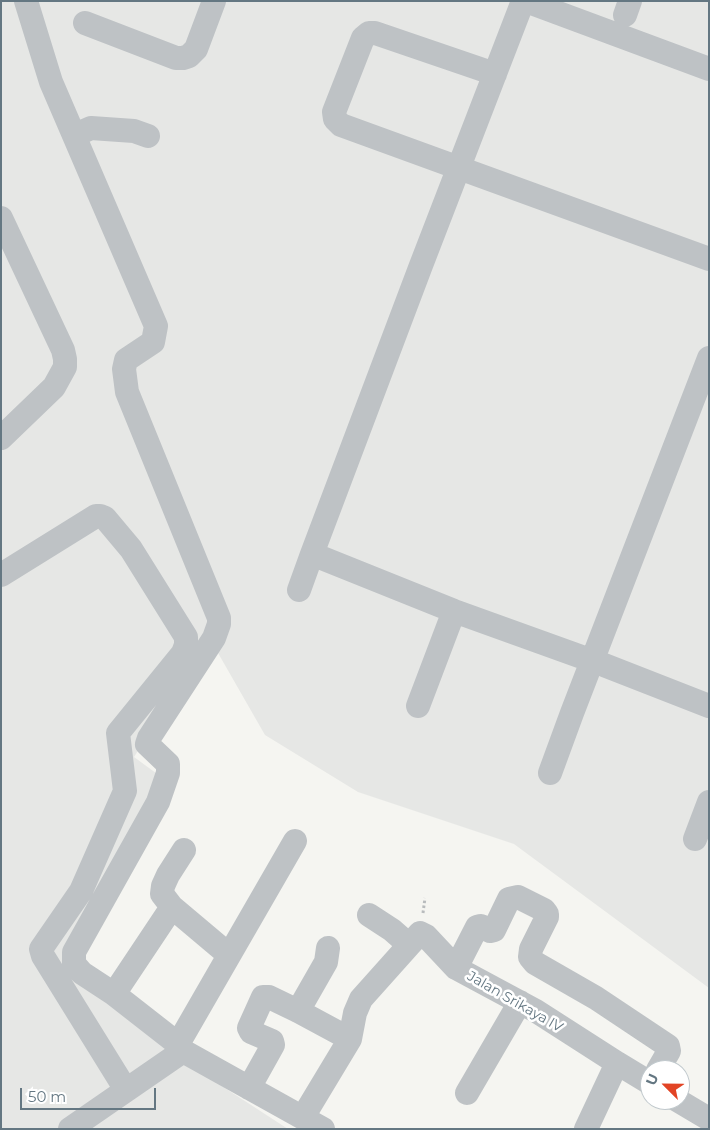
<!DOCTYPE html>
<html>
<head>
<meta charset="utf-8">
<style>
	body { margin:0 }
	#map { position:relative; width:710px; height:1130px; overflow:hidden; background:#f5f5f1; font-family:Montserrat,sans-serif }
	canvas { display:block }
	.frame { position:absolute; inset:0; border:2px solid #647782; pointer-events:none }
	.north { position:absolute; left:640px; top:1060px; width:50px; height:50px; box-sizing:border-box; background:#fff; border:1px solid #c1c9cd; border-radius:50%; rotate:293deg; font-size:14px; font-weight:700; line-height:20px; text-align:center; color:#647782 }
	.north::after { content:''; display:block; margin:auto; width:18px; height:22px; background:#e24425; clip-path:polygon(50% 0,100% 100%,50% 72%,0 100%) }
	.scale { position:absolute; left:20px; top:1088px; width:136px; height:22px; box-sizing:border-box; border:2px solid #647782; border-top:0; padding-left:6px; font-size:15px; line-height:18px; white-space:nowrap; color:#647782; -webkit-text-stroke:4px #fff; paint-order:stroke }
</style>
</head>
<body>
<div id="map">
<canvas width="710" height="1130"></canvas>
<div class="frame"></div>
<div class="north">U</div>
<div class="scale">50 m</div>
</div>
<script>
const ctx = document.querySelector('canvas').getContext('2d');
ctx.lineJoin = 'round';
function paint(path, color) {
  ctx.fillStyle = color;
  ctx.fill(path, 'evenodd');
}
function toPath(rows) {
  const path = new Path2D();
  for (const r of rows) {
    path.moveTo(r[0], r[1]);
    for (let i = 2; i < r.length; i += 2) path.lineTo(r[i], r[i + 1]);
  }
  return path;
}
function strokePath(path, color, width, dash) {
  ctx.strokeStyle = color;
  ctx.lineWidth = width;
  ctx.lineCap = dash ? 'butt' : 'round';
  ctx.setLineDash(dash || []);
  ctx.stroke(path);
}
function label(font, color, halo, rows, align = 'center') {
  ctx.font = font + ' Montserrat,sans-serif';
  ctx.lineWidth = 5;
  ctx.setLineDash([]);
  ctx.textBaseline = 'middle';
  ctx.strokeStyle = halo;
  ctx.fillStyle = color;
  for (const [text, x, y, turn = 0] of rows) {
    ctx.save();
    ctx.translate(x, y);
    ctx.rotate((+turn || 0) * Math.PI / 180);
    ctx.textAlign = isNaN(turn) ? turn : align;
    if (halo) ctx.strokeText(text, 0, 0);
    ctx.fillText(text, 0, 0);
    ctx.restore();
  }
}
const built = toPath([
	[1,1,709,1,709,988,514,844,358,792,265,735,210,639,134,757,175,787,62,963,191,1066,288,1129,1,1129]
]);
const path = toPath([
	[423,913,425,898]
]);
const minor = toPath([
	[26,1,51,82,156,326,153,342,126,360,124,369,127,392,219,618,219,624,214,638,149,738,147,744,168,764,168,773,158,802,74,952,74,964,82,973,114,994,178,1044,183,1051,323,1129],
	[526,1,709,69],
	[625,15,630,1],
	[85,23,176,58,183,58,189,56,196,49,214,1],
	[495,74,375,33,369,33,363,38,334,112,335,119,341,125,709,259],
	[75,135,91,128,134,131,148,136],
	[1,218,63,350,65,359,65,367,54,387,1,438],
	[312,554,454,611,604,665,709,706],
	[1,575,96,516,100,516,105,518,131,549,186,637,186,645,183,653,118,733,125,791,81,891,41,949,43,956,126,1090],
	[299,590,312,554,420,268,523,1],
	[418,706,454,611],
	[550,773,572,713,709,358],
	[695,839,709,802],
	[172,907,229,955],
	[369,915,392,930,409,945],
	[456,968,477,927,481,926,490,931,494,930,509,899,518,897,544,910,547,914,547,917,531,949,530,957,535,963,596,998,668,1046,669,1051,658,1070],
	[114,994,172,907,162,894,163,886,168,875,184,850],
	[298,1011,326,962,328,948],
	[178,1044,295,841],
	[249,1088,273,1045,272,1041,251,1032,249,1028,263,997,269,997,298,1011,350,1039],
	[467,1093,520,1002],
	[677,1100,709,1119],
	[303,1117,350,1039,355,1013,361,999,420,933,426,936,456,968,536,1011,617,1063],
	[70,1129,183,1051],
	[586,1129,617,1063,650,1083]
]);
const streetNames = [
	["Jalan Srikaya IV",515,1002,30]
];
paint(built, '#e6e7e5');
strokePath(path, '#b8bbbd', 3, [2.5, 2.5]);
strokePath(minor, '#bec2c5', 24);
label('14px', '#647782', '#fff', streetNames);
</script>
</body>
</html>
